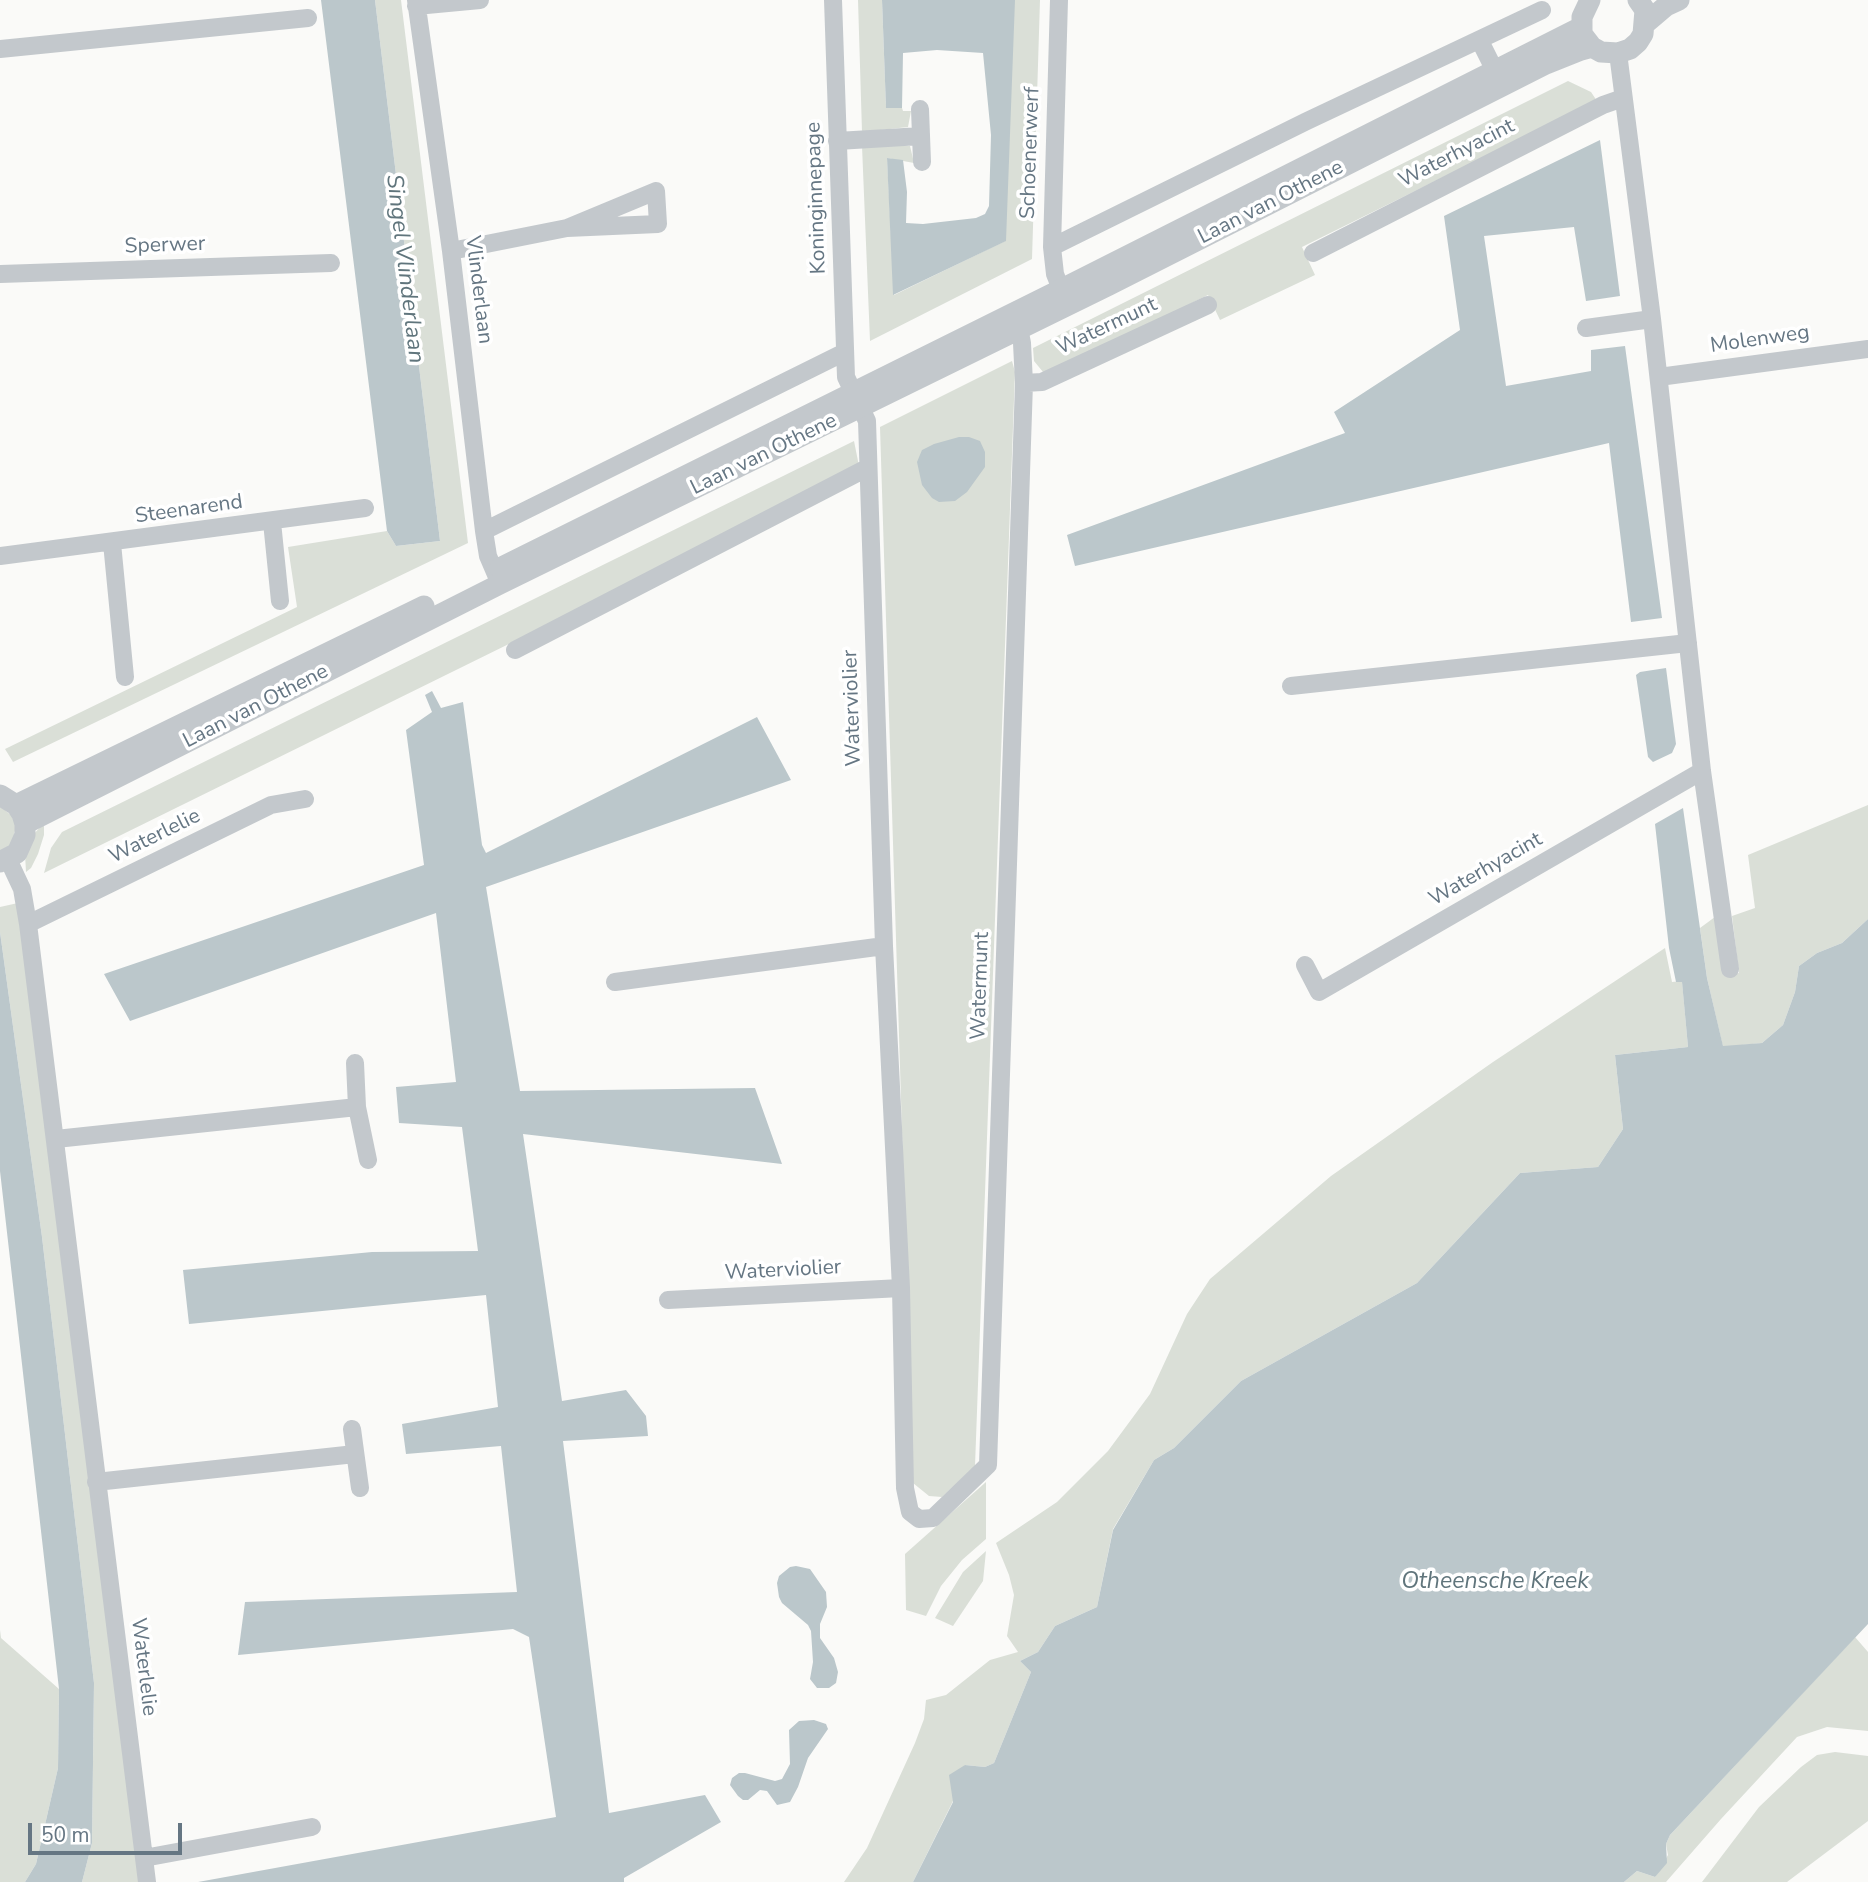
<!DOCTYPE html>
<html>
<head>
<meta charset="utf-8">
<style>
	body { margin:0 }
	#map { position:relative; width:1868px; height:1882px; overflow:hidden; background:#fafaf8; font-family:"Nunito Sans",sans-serif }
	canvas { display:block }
	.scale { position:absolute; left:28px; top:1823px; width:154px; height:32px; box-sizing:border-box; border:4px solid #657683; border-top:0; padding-left:9px; font-size:21px; line-height:24px; white-space:nowrap; color:#657683; -webkit-text-stroke:5px #fff; paint-order:stroke }
</style>
</head>
<body>
<div id="map">
<canvas width="1868" height="1882"></canvas>
<div class="scale">50 m</div>
</div>
<script>
const ctx = document.querySelector('canvas').getContext('2d');
ctx.lineJoin = 'round';
function paint(path, color) {
  ctx.fillStyle = color;
  ctx.fill(path, 'evenodd');
}
function toPath(rows) {
  const path = new Path2D();
  for (const r of rows) {
    path.moveTo(r[0], r[1]);
    for (let i = 2; i < r.length; i += 2) path.lineTo(r[i], r[i + 1]);
  }
  return path;
}
function strokePath(path, color, width, dash) {
  ctx.strokeStyle = color;
  ctx.lineWidth = width;
  ctx.lineCap = dash ? 'butt' : 'round';
  ctx.setLineDash(dash || []);
  ctx.stroke(path);
}
function label(font, color, halo, rows, align = 'center') {
  ctx.font = font + ' "Nunito Sans",sans-serif';
  ctx.lineWidth = 7;
  ctx.setLineDash([]);
  ctx.textBaseline = 'middle';
  ctx.strokeStyle = halo;
  ctx.fillStyle = color;
  for (const [text, x, y, turn = 0] of rows) {
    ctx.save();
    ctx.translate(x, y);
    ctx.rotate((+turn || 0) * Math.PI / 180);
    ctx.textAlign = isNaN(turn) ? turn : align;
    if (halo) ctx.strokeText(text, 0, 0);
    ctx.fillText(text, 0, 0);
    ctx.restore();
  }
}
const green = toPath([
	[375,0,401,0,468,543,13,762,5,749,297,607,288,547,387,531,396,546,440,541],
	[858,0,882,0,886,107,902,108,903,111,911,111,908,127,862,132],
	[1014,0,1040,0,1032,259,870,341,862,146,910,146,914,163,887,158,894,295,1005,241],
	[1568,81,1591,92,1597,101,1302,247,1315,275,1220,320,1208,295,1054,371,1043,372,1034,361,1033,348],
	[1012,361,1015,372,975,1466,942,1497,929,1496,913,1483,880,427],
	[854,441,859,466,521,638,44,873,51,848,62,832],
	[1868,805,1868,919,1842,943,1817,953,1799,966,1795,992,1783,1025,1762,1043,1723,1047,1707,978,1700,928,1719,914,1727,975,1739,973,1732,916,1755,908,1748,855],
	[0,806,12,816,16,826,12,845,0,854],
	[44,823,44,835,38,854,31,868,26,872,25,854,32,836],
	[18,903,139,1882,82,1882,92,1843,94,1683,42,1237,0,932,0,907],
	[1665,948,1672,982,1682,981,1688,1047,1615,1055,1623,1129,1598,1167,1520,1173,1417,1283,1241,1381,1174,1448,1154,1460,1113,1529,1097,1607,1055,1626,1038,1652,1020,1661,1031,1672,994,1763,985,1767,965,1765,953,1801,913,1882,844,1882,867,1848,915,1743,924,1719,926,1700,946,1695,990,1660,1018,1652,1007,1636,1014,1595,1009,1575,996,1543,1057,1502,1108,1451,1150,1394,1187,1314,1210,1279,1331,1176,1493,1062],
	[986,1482,986,1539,962,1560,941,1586,926,1616,906,1610,905,1554],
	[986,1551,983,1581,953,1626,935,1618,963,1572],
	[0,1630,1,1638,59,1689,58,1768,36,1864,25,1882,0,1882],
	[1855,1637,1868,1652,1868,1731,1827,1727,1797,1737,1721,1819,1666,1882,1624,1882,1637,1871,1655,1877,1668,1855,1666,1844,1670,1835],
	[1835,1752,1868,1756,1868,1821,1787,1882,1702,1882,1759,1807,1801,1767,1817,1755]
]);
const water = toPath([
	[321,0,375,0,440,541,396,546,387,531],
	[882,0,1015,0,1006,241,893,295,887,158,903,160,907,192,906,223,923,224,976,218,985,214,989,206,991,135,983,53,937,50,903,53,902,108,886,108],
	[1600,140,1620,296,1586,301,1574,227,1484,236,1506,386,1591,371,1591,350,1625,346,1662,618,1631,622,1609,443,1075,566,1067,535,1345,433,1334,412,1460,330,1444,216],
	[959,437,969,437,980,441,985,452,985,467,967,492,955,501,939,502,932,498,922,485,917,462,922,450,934,444],
	[1666,668,1676,744,1672,753,1653,762,1648,757,1636,675,1640,672],
	[432,691,441,708,463,702,482,845,486,853,757,717,791,780,486,887,520,1091,755,1088,782,1164,523,1134,562,1401,626,1390,646,1416,648,1436,563,1441,609,1813,705,1795,721,1822,624,1878,624,1882,198,1882,556,1817,529,1637,513,1629,238,1655,245,1602,517,1592,501,1446,406,1454,402,1424,498,1407,486,1295,189,1324,183,1270,372,1252,478,1251,462,1127,399,1123,396,1087,456,1082,436,913,130,1021,104,974,424,865,406,730,432,712,425,695],
	[1683,808,1707,978,1723,1046,1762,1043,1783,1025,1795,992,1799,966,1817,953,1842,943,1868,919,1868,1624,1670,1835,1666,1844,1667,1863,1655,1877,1637,1871,1624,1882,913,1882,953,1802,949,1775,965,1765,985,1767,994,1763,1031,1672,1020,1661,1038,1652,1055,1626,1097,1607,1113,1530,1154,1460,1174,1448,1241,1381,1417,1283,1520,1173,1598,1167,1623,1129,1615,1055,1688,1047,1682,982,1676,982,1669,948,1655,824],
	[0,932,42,1237,94,1683,92,1843,82,1882,25,1882,36,1864,58,1768,59,1689,0,1171],
	[796,1566,810,1569,826,1592,827,1607,820,1624,820,1638,834,1658,838,1672,836,1683,829,1688,817,1688,810,1679,813,1662,811,1631,808,1625,782,1603,779,1597,777,1583,779,1576,790,1567],
	[814,1720,826,1724,828,1729,808,1758,798,1787,790,1802,777,1805,767,1791,760,1790,748,1800,743,1800,738,1796,730,1785,732,1778,739,1773,745,1773,775,1781,782,1779,790,1764,789,1730,799,1721]
]);
const minor = toPath([
	[416,0,451,251,484,531,488,556,500,584],
	[833,0,846,377,867,421,884,946,901,1288,905,1488,910,1512,919,1519,933,1518,988,1465,1024,383,1022,343,1017,318],
	[1059,0,1052,247,1055,274,1066,302],
	[416,6,480,0],
	[1480,41,1500,81],
	[0,49,308,18],
	[1618,53,1652,319,1702,771,1730,969],
	[920,109,922,162],
	[837,141,921,136],
	[1052,247,1307,121,1542,10],
	[451,251,567,228,658,224,656,191,567,228],
	[1313,253,1603,105,1623,98],
	[0,274,331,263],
	[1586,328,1652,319],
	[1659,377,1868,349],
	[1024,383,1042,382,1208,305],
	[272,522,280,601],
	[484,531,845,352],
	[112,543,125,677],
	[0,556,365,508],
	[515,650,867,468],
	[1291,686,1688,643],
	[8,859,22,889,28,924,147,1882],
	[28,924,271,805,305,799],
	[1305,965,1319,992,1702,771],
	[615,982,884,946],
	[355,1063,357,1107,368,1160],
	[56,1139,357,1107],
	[668,1300,901,1288],
	[352,1429,360,1488],
	[96,1482,355,1454],
	[144,1858,312,1827]
]);
const tertiary = toPath([
	[1590,0,1582,17,1582,34,1592,47,1601,52,1618,53,1630,49,1638,42,1643,34,1645,10,1638,0],
	[1646,23,1666,6,1679,0],
	[500,568,1060,290,1581,27],
	[0,795,16,805,22,814,25,824,25,835,17,853,0,862],
	[16,805,424,606],
	[25,824,500,584,1109,285,1546,64,1581,50,1592,47]
]);
const streetNames = [
	["Schoenerwerf",1031,153,-88],
	["Waterhyacint",1457,154,-27],
	["Koninginnepage",817,198,-92],
	["Laan van Othene",1271,203,-27],
	["Sperwer",165,246,-2],
	["Vlinderlaan",478,290,83],
	["Watermunt",1107,327,-25],
	["Molenweg",1760,340,-8],
	["Laan van Othene",764,455,-26],
	["Steenarend",189,510,-8],
	["Laan van Othene",256,707,-27],
	["Waterviolier",853,708,-92],
	["Waterlelie",155,837,-26],
	["Waterhyacint",1486,870,-30],
	["Watermunt",981,986,-88],
	["Waterviolier",783,1271,-3],
	["Waterlelie",143,1667,83]
];
const waterNames = [
	["Singel Vlinderlaan",404,269,83],
	["Otheensche Kreek",1495,1582]
];
paint(green, '#dadfd7');
paint(water, '#bbc7cb');
strokePath(minor, '#c3c8cc', 18);
strokePath(tertiary, '#c3c8cc', 21);
label('21px', '#657683', '#fff', streetNames);
label('italic 23px', '#60757c', '#fff', waterNames);
</script>
</body>
</html>
